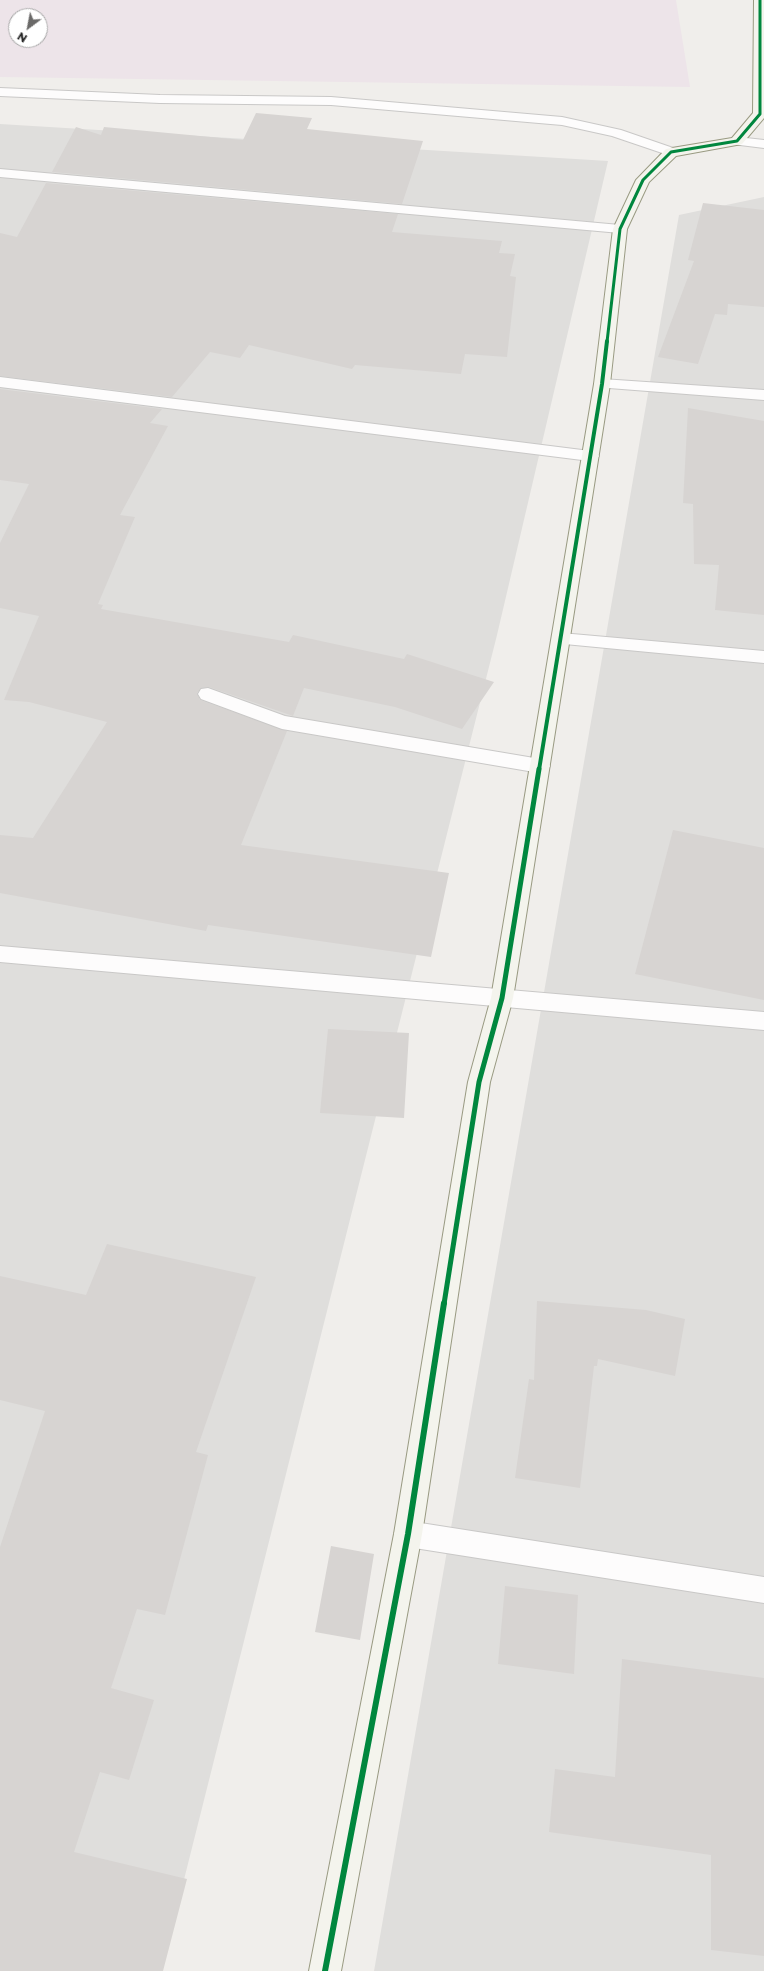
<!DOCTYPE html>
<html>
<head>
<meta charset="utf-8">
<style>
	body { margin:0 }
	#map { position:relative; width:764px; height:1971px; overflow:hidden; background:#f0eeeb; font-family:Montserrat,sans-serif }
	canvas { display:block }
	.north { position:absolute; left:8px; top:8px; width:40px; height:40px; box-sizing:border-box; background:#fff; border:1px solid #a7a7a7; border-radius:50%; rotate:212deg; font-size:11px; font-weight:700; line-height:16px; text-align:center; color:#222 }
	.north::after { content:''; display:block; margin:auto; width:14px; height:18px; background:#6a6968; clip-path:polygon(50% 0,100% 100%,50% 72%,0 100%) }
</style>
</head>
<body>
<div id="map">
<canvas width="764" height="1971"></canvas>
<div class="north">N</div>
</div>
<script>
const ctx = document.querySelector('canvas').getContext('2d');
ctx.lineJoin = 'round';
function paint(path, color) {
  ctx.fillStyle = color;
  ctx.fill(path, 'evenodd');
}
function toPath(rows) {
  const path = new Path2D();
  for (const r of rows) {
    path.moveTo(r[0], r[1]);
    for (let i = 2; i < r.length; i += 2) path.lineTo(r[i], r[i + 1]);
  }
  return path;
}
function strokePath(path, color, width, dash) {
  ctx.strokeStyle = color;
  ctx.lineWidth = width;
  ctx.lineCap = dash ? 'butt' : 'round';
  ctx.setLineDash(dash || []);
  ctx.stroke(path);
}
const residential = toPath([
	[0,124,608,161,497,635,161,1971,0,1971],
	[764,197,764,1971,374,1971,679,215]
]);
const industrial = toPath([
	[0,0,676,0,690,87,0,77],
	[16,16,40,16,40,40,16,40]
]);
const building = toPath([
	[256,113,312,118,307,129,423,141,402,204,52,172,76,127,101,135,104,127,243,140],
	[46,183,398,214,392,232,502,241,499,253,515,254,510,276,516,277,507,357,465,354,461,374,355,365,352,369,249,345,240,358,210,352,172,397,0,376,0,233,17,237],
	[703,203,764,210,764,307,728,304,727,315,715,314,698,364,658,357,694,261,688,260],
	[0,389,162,409,150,423,168,426,120,515,135,517,98,604,103,605,101,609,289,642,293,635,404,659,407,654,494,682,462,729,395,707,304,688,293,716,209,687,201,688,197,693,200,700,287,731,241,845,449,873,431,957,208,925,206,931,0,893,0,835,33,838,107,722,29,702,4,700,39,616,0,608,0,543,29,484,0,480],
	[688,408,764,421,764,615,715,610,719,565,694,564,693,504,683,503],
	[673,830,764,848,764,1000,635,974],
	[328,1029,409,1033,404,1118,320,1113],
	[107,1244,256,1277,196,1452,208,1455,165,1615,137,1609,111,1688,154,1700,129,1780,100,1772,74,1852,187,1879,163,1971,0,1971,0,1547,45,1411,0,1400,0,1276,86,1295],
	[537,1301,646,1310,685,1319,675,1376,598,1359,597,1366,594,1366,580,1488,515,1478,529,1379,534,1380],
	[331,1546,374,1554,360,1640,315,1632],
	[505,1586,578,1595,574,1674,498,1664],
	[622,1659,764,1678,764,1956,711,1950,711,1855,549,1832,555,1769,615,1777]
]);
const lane = toPath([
	[208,688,285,716,540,759,547,761,550,766,547,771,540,773,282,729,201,699,198,694,201,689,208,688]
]);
const street = toPath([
	[0,88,160,95,331,97,562,117,621,130,676,149,678,152,676,155,671,156,612,136,562,125,331,105,160,103,0,96,0,88],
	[737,137,764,140,764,148,732,144,730,141,732,138,737,137],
	[0,169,620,225,625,226,627,229,625,232,620,233,0,177,0,169],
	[0,377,590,451,596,452,599,456,596,460,590,461,0,387,0,377],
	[602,379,764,390,764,400,596,387,594,384,596,381,602,379],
	[561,633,764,651,764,663,554,643,552,639,554,635,561,633],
	[0,946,764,1012,764,1030,0,962,0,946],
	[408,1521,764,1577,764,1603,408,1547,398,1543,394,1534,398,1525,408,1521]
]);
const secondary = toPath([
	[754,0,764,0,764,118,742,144,676,156,649,182,627,229,610,384,513,998,490,1082,422,1534,341,1971,309,1971,394,1534,468,1082,491,998,594,384,613,229,636,180,666,149,732,138,753,113,754,0]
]);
const cyclewayFar3 = toPath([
	[607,342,620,229,643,180,671,152,737,141,760,114,760,0]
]);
const cyclewayFar2 = toPath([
	[539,770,602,384,607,341]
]);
const cyclewayFar1 = toPath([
	[444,1304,479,1082,502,998,539,769]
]);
const cycleway = toPath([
	[325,1971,408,1534,444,1303]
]);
paint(residential, '#dfdedc');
paint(industrial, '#ede4e9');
paint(building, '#d7d4d2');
strokePath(lane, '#c9c8c7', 2);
strokePath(street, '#c9c8c7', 2);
strokePath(secondary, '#999a82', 2);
paint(lane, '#fdfcfc');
paint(street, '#fdfcfc');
paint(secondary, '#f4f4ed');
strokePath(cyclewayFar3, '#00873e', 3);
strokePath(cyclewayFar2, '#00873e', 4);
strokePath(cyclewayFar1, '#00873e', 5);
strokePath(cycleway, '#00873e', 6);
</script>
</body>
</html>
